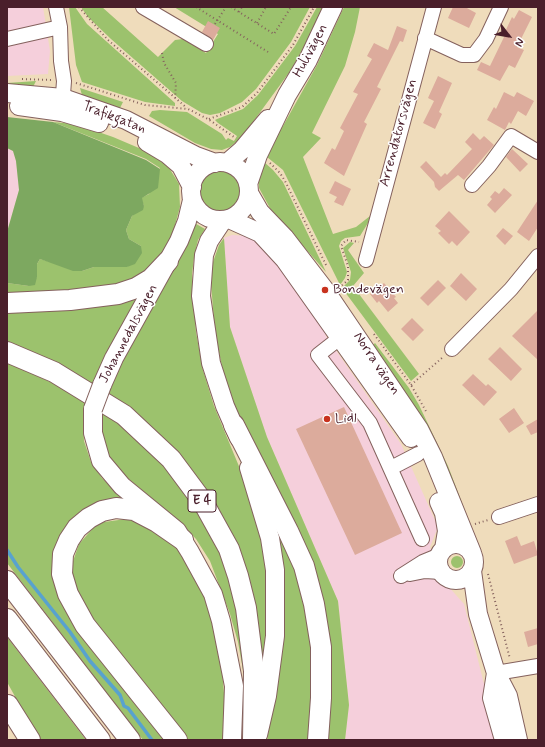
<!DOCTYPE html>
<html>
<head>
<meta charset="utf-8">
<style>
	body { margin:0 }
	#map { position:relative; width:545px; height:747px; overflow:hidden; background:#efdcbb; font-family:Mynerve,sans-serif }
	canvas { display:block }
	.frame { position:absolute; inset:0; border:8px solid #4a1f2b; pointer-events:none }
	.north { position:absolute; left:489px; top:16px; width:40px; height:40px; -webkit-text-stroke:3px #fff; paint-order:stroke; rotate:121deg; font-size:11px; font-weight:700; line-height:16px; text-align:center; color:#4a1f2b }
	.north::after { content:''; display:block; margin:auto; width:14px; height:18px; background:#4a1f2b; clip-path:polygon(50% 0,100% 100%,50% 72%,0 100%) }
</style>
</head>
<body>
<div id="map">
<canvas width="545" height="747"></canvas>
<div class="frame"></div>
<div class="north">N</div>
</div>
<script>
const ctx = document.querySelector('canvas').getContext('2d');
ctx.lineJoin = 'round';
function paint(path, color) {
  ctx.fillStyle = color;
  ctx.fill(path, 'evenodd');
}
function toPath(rows) {
  const path = new Path2D();
  for (const r of rows) {
    if (r.length === 3) {
      path.moveTo(r[0] + r[2], r[1]);
      path.arc(r[0], r[1], r[2], 0, 2 * Math.PI);
      continue;
    }
    path.moveTo(r[0], r[1]);
    for (let i = 2; i < r.length; i += 2) path.lineTo(r[i], r[i + 1]);
  }
  return path;
}
function strokePath(path, color, width, dash) {
  ctx.strokeStyle = color;
  ctx.lineWidth = width;
  ctx.lineCap = dash ? 'butt' : 'round';
  ctx.setLineDash(dash || []);
  ctx.stroke(path);
}
function label(font, color, halo, rows, align = 'center') {
  ctx.font = font + ' Mynerve,sans-serif';
  ctx.lineWidth = 3;
  ctx.setLineDash([]);
  ctx.textBaseline = 'middle';
  ctx.strokeStyle = halo;
  ctx.fillStyle = color;
  for (const [text, x, y, turn = 0] of rows) {
    ctx.save();
    ctx.translate(x, y);
    ctx.rotate((+turn || 0) * Math.PI / 180);
    ctx.textAlign = isNaN(turn) ? turn : align;
    if (halo) ctx.strokeText(text, 0, 0);
    ctx.fillText(text, 0, 0);
    ctx.restore();
  }
}
const built = toPath([
	[7,7,43,7,50,51,48,74,7,76],
	[7,148,13,151,16,161,19,190,7,232],
	[232,235,248,236,262,243,320,318,326,336,401,444,438,527,430,547,440,577,464,604,498,740,345,740,349,705,338,601,267,437,230,327,224,238]
]);
const green = toPath([
	[69,7,75,7,87,24,175,103,175,106,145,102,82,82,76,65],
	[81,7,102,7,158,57,175,40,183,39,206,53,218,34,174,7,310,7,291,42,256,89,242,102,220,113,210,115,202,113,182,101,111,39,88,17],
	[317,7,326,7,291,70,242,137,230,147,222,150,211,149,195,143,149,116,152,111,160,110,187,112,222,134,226,140,228,138,234,141,237,136,218,123,215,120,217,119,243,109,258,95,295,46],
	[344,7,360,7,355,32,345,66,312,133,321,138,303,157,333,234,356,227,370,216,368,223,360,236,345,238,341,241,339,246,347,272,345,278,340,285,283,170,267,157,264,162,273,170,283,182,326,272,271,210,259,188,258,174,265,153,283,126,317,65],
	[36,81,32,89,7,87,7,83],
	[80,88,123,102,120,108,95,103,82,95],
	[53,122,75,124,113,137,153,154,168,166,179,184,180,207,172,236,160,256,146,272,119,287,7,297,7,283,29,286,37,277,37,264,40,259,82,271,94,267,127,267,141,246,129,239,126,230,132,216,144,206,141,198,149,194,160,168,146,159],
	[219,192,21],
	[191,221,205,229,198,240,194,258,192,274,196,332,203,370,214,406,255,505,263,532,269,604,264,658,263,658,255,606,235,544,106,394],
	[224,238,230,327,267,437,338,601,349,705,345,740,327,740,327,645,237,416,225,380,215,334,211,283,213,262,219,245],
	[350,242,354,243,348,250,364,273,353,286,419,374,411,381,342,288,350,280,351,272,343,248],
	[135,297,137,298,92,386,7,344,7,311],
	[375,343,409,388,419,405,448,466,472,529,373,345],
	[7,362,87,399,83,420,84,441,91,462,102,478,126,501,101,506,58,573,169,740,143,740,7,563],
	[102,408,122,421,184,487,221,551,246,639,244,740,243,670,238,642,230,614,210,561,196,539,180,522,111,464,99,438],
	[126,519,142,521,164,535,180,552,202,590,214,629,222,669,225,705,223,740,187,740,96,626,79,598,72,576,72,564,79,544,94,527,104,522],
	[278,526,305,596,313,659,310,740,267,740,273,706,284,574],
	[457,562,6],
	[7,637,86,740,39,740,7,682]
]);
const forest = toPath([
	[7,117,53,122,146,160,160,169,158,188,142,198,144,206,143,210,132,216,126,230,129,239,141,246,142,253,135,264,127,267,94,267,82,271,73,271,40,259,37,264,37,277,35,285,29,286,7,283,7,232,19,190,16,161,13,151,7,148]
]);
const stream = toPath([
	[7,550,18,567,70,632,90,661,120,695,124,706,128,708,152,740]
]);
const building = toPath([
	[453,7,465,7,476,13,469,28,448,18],
	[519,10,532,17,517,47,524,50,515,68,509,65,500,81,477,70,481,62,490,66,505,35,504,34,512,17,514,19],
	[208,21,220,28,213,40,202,32],
	[397,26,407,30,403,42,400,41,377,87,381,89,364,122,367,124,344,176,324,163,332,148,335,150,344,131,340,128,358,94,353,92,372,59,367,56,374,43,388,50],
	[438,76,452,83,439,112,442,114,435,129,423,123,434,101,428,98],
	[504,92,514,97,517,92,534,101,526,116,518,111,511,124,509,122,505,130,487,120,494,107,496,109],
	[473,133,480,140,484,136,494,145,464,180,458,175,439,191,435,187,434,182,420,167,426,161,441,177,445,173,447,175,472,149,465,142],
	[512,149,528,164,520,172,506,157],
	[335,181,351,189,343,206,334,202,337,197,329,193],
	[504,188,512,195,495,213,487,205,492,199,490,197,495,191,499,194],
	[538,200,538,227,529,241,517,232],
	[449,211,470,232,457,246,452,241,449,244,438,233,441,231,435,226],
	[503,228,513,236,505,245,496,236],
	[461,273,477,289,466,301,450,286],
	[438,280,446,288,428,306,420,298],
	[384,283,396,297,394,298,398,303,388,312,379,301,377,303,370,294],
	[538,310,538,360,512,336],
	[412,318,424,330,413,341,401,329],
	[500,347,522,369,511,381,488,359],
	[473,374,486,386,488,384,497,392,484,406,462,385],
	[344,407,402,533,355,555,296,429],
	[514,408,524,423,509,433,499,419],
	[538,419,538,432,531,435,526,426],
	[517,536,521,546,534,541,538,555,514,564,505,541],
	[538,628,538,644,528,647,524,632]
]);
const path = toPath([
	[79,7,108,40,187,108],
	[196,7,268,52],
	[231,7,274,34,291,7],
	[239,12,242,7],
	[257,23,266,7],
	[215,24,226,7],
	[162,53,164,63,176,83,175,99],
	[22,79,52,80],
	[76,83,145,105,188,109,208,119,234,137],
	[209,119,242,107,257,93,293,45,314,7],
	[270,163,280,173,285,181,327,267],
	[339,288,348,280,348,266,341,246,346,240,359,242],
	[374,334,411,385,427,413],
	[411,385,443,357],
	[475,524,488,520],
	[488,574,510,659]
]);
const minor = toPath([
	[56,7,60,27,61,61,64,81,62,108],
	[143,7,206,44],
	[425,38,462,55,474,55,486,39,501,7],
	[7,39,60,27],
	[472,185,489,166,511,136,538,152],
	[366,260,434,7],
	[341,337,318,355,370,423,422,539],
	[452,349,511,289,538,256],
	[391,468,418,454],
	[499,517,538,504],
	[410,574,425,571,441,572],
	[401,576,423,562,440,555],
	[496,673,538,666]
]);
const major = toPath([
	[7,93,63,98,126,120,196,156,215,163],
	[19,106,62,112,99,123],
	[147,142,167,154,181,166,192,187],
	[220,191,29],
	[227,163,242,150,268,119],
	[248,184,258,155,287,95,308,60,333,7],
	[249,193,260,212,285,238,325,290,419,429,433,457,472,553],
	[229,219,260,233,285,260,411,438],
	[223,220,209,241,204,255,201,296,211,363,225,406,239,438],
	[102,385,114,358,179,241,187,221,192,200],
	[93,409,93,433,101,461,122,486,177,531,190,552,213,594,221,621,234,686,232,740],
	[249,468,270,538,275,570,275,636,267,696,258,735],
	[439,502,444,513,447,531,444,549],
	[456,562,18],
	[472,571,478,614,496,673,508,696,518,740],
	[496,673,492,698,504,740]
]);
const highway = toPath([
	[7,303,70,300,118,294,136,288,151,279,168,261],
	[7,352,54,372,124,415,171,459,203,502,229,549,238,576,246,608,254,671,253,740],
	[234,425,288,531,304,566,314,604,321,647,321,698,318,740],
	[7,581,130,740],
	[7,619,100,740],
	[8,705,30,740],
	[177,740,85,625,68,594,62,574,63,554,69,540,77,528,89,518,102,511,116,508,134,510,157,522,183,540]
]);
const majorBridge = toPath([
	[93,409,102,385]
]);
const markers = [
	[325,290,4,"#c8321e"],
	[327,419,4,"#c8321e"]
];
const shields = [
	[202,501,28]
];
const shieldNames = [
	["E 4",202,501]
];
const streetNames = [
	["Hulivägen",311,51,-62],
	["Trafikgatan",114,118,21],
	["Arrendatorsvägen",399,133,-75],
	["Johannedalsvägen",129,334,-62],
	["Norra vägen",376,364,56]
];
const poiNames = [
	["Bondevägen",333,290],
	["Lidl",335,419]
];
paint(built, '#f5cfdb');
paint(green, '#9cc26d');
paint(forest, '#7da860');
strokePath(stream, '#58a2cf', 3.5);
paint(building, '#dcab9c');
strokePath(minor, '#84615d', 16);
strokePath(major, '#84615d', 20);
strokePath(highway, '#84615d', 22);
strokePath(path, '#84615d', 2, [1, 3]);
strokePath(minor, '#fff', 14);
strokePath(major, '#fff', 18);
strokePath(highway, '#fff', 20);
strokePath(majorBridge, '#84615d', 20, []);
strokePath(majorBridge, '#fff', 18);
for (const [x, y, r, color] of markers) {
  const dot = new Path2D();
  dot.arc(x, y, r, 0, 2 * Math.PI);
  ctx.fillStyle = color;
  ctx.fill(dot);
  strokePath(dot, '#fff', 1.5);
}
for (const [x, y, w] of shields) {
  const box = new Path2D();
  box.roundRect(x - w / 2, y - 11, w, 22, 3);
  ctx.fillStyle = '#fff';
  ctx.fill(box);
  strokePath(box, '#4a1f2b', 1);
}
label('bold 13px', '#4a1f2b', null, shieldNames);
label('14px', '#4a1f2b', '#fff', streetNames);
label('14px', '#4a1f2b', '#fff', poiNames, 'left');
</script>
</body>
</html>
